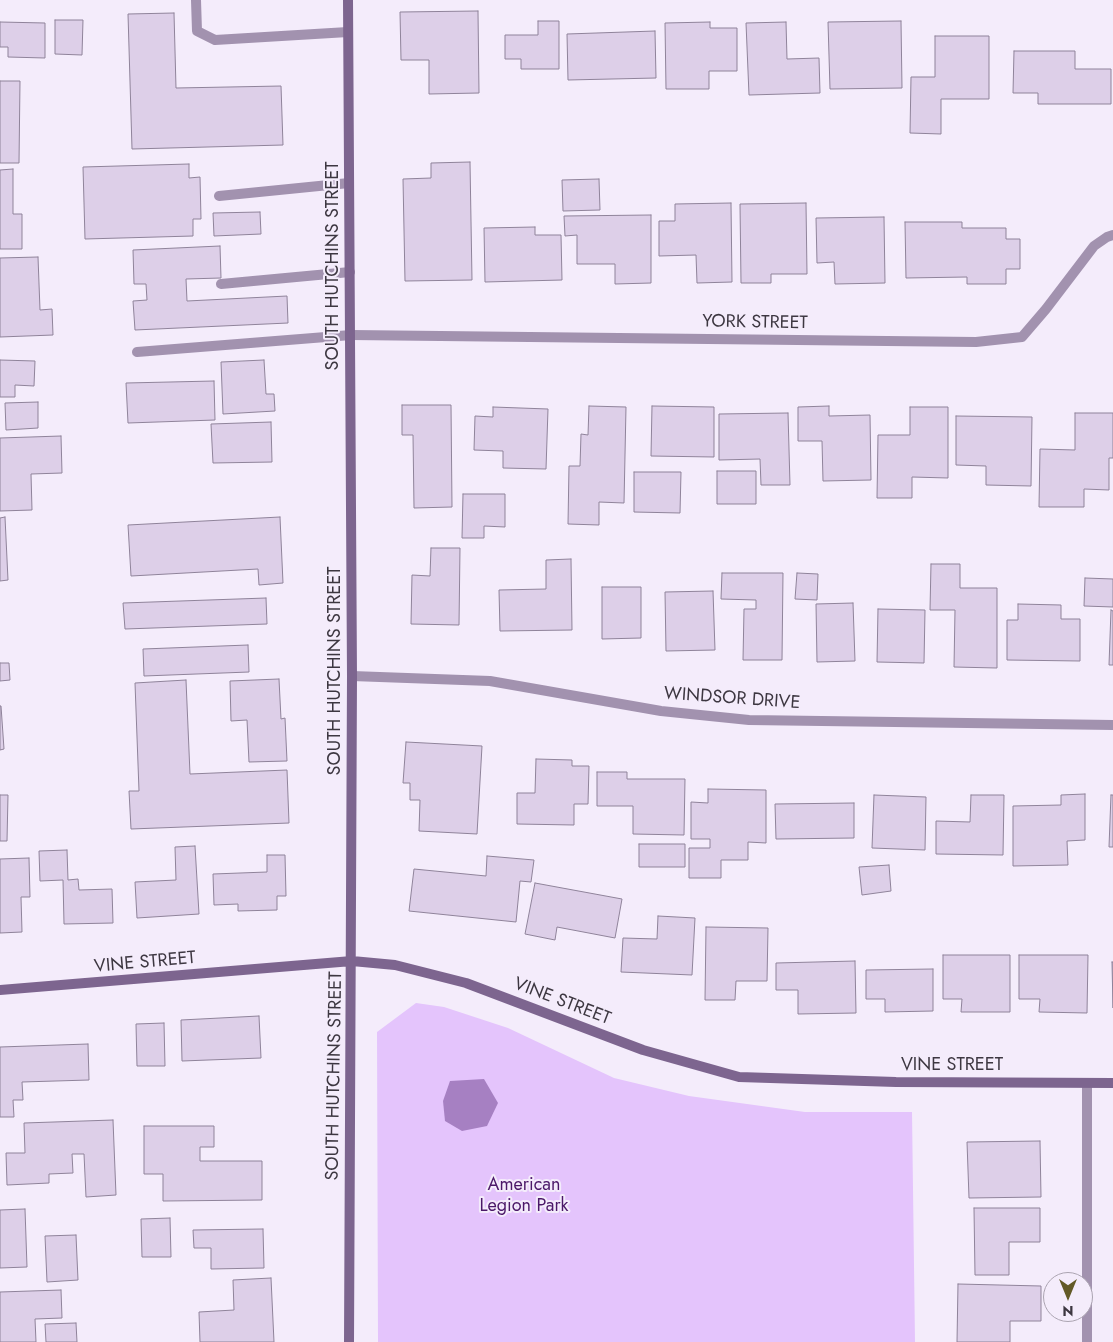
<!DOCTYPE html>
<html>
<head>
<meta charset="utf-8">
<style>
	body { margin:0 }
	#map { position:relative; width:1113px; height:1342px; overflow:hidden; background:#f4ecfb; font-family:Jost,sans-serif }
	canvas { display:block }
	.north { position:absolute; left:1043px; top:1272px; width:50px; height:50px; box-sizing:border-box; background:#f4ecfb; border:1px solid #aba4b1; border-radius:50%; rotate:180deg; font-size:14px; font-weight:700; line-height:20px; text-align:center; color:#3d3741 }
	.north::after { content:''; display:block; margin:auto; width:18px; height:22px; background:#635a27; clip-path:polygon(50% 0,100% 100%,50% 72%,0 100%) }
</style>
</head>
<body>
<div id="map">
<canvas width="1113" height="1342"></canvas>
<div class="north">N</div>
</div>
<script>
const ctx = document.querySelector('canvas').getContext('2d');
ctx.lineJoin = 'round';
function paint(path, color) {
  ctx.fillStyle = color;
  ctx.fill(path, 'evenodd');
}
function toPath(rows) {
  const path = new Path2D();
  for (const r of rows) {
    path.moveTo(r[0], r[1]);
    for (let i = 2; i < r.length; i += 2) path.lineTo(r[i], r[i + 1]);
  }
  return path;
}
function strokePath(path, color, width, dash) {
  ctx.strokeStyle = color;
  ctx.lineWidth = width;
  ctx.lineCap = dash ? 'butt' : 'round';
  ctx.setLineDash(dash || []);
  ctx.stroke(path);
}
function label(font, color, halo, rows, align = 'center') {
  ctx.font = font + ' Jost,sans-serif';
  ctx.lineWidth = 4;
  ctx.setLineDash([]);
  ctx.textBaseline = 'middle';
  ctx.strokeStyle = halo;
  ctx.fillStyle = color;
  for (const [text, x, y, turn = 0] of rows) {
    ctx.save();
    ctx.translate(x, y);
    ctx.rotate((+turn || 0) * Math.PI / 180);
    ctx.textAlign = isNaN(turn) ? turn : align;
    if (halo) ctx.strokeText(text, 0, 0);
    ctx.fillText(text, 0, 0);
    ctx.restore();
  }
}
const green = toPath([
	[416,1003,444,1007,508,1028,614,1078,689,1096,805,1112,912,1112,915,1342,378,1342,377,1032]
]);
const water = toPath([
	[484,1079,498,1103,487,1126,462,1131,445,1121,443,1101,450,1081]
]);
const building = toPath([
	[478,11,479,93,429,94,429,60,401,60,400,12,478,11],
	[174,13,176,88,281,86,283,145,132,149,128,14,174,13],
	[55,20,83,20,82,55,55,54,55,20],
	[538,21,559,21,559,69,521,69,521,59,505,59,505,35,538,35,538,21],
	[901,21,902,88,830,89,828,22,901,21],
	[0,22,45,23,45,58,8,57,8,47,0,47,0,22],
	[710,22,710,28,737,28,737,71,709,71,709,89,666,89,665,23,710,22],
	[786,22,787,59,819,58,820,93,749,95,746,23,786,22],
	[655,31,656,78,568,80,567,34,655,31],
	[935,36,989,36,989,99,941,99,941,134,910,133,911,77,935,77,935,36],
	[1014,51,1075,51,1075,69,1111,69,1111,104,1038,104,1038,93,1013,93,1014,51],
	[0,81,20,81,19,163,0,163,0,81],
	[470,162,472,280,405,281,403,179,431,178,431,163,470,162],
	[189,164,189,178,200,177,201,219,193,219,193,236,85,239,83,167,189,164],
	[13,169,13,214,22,214,22,249,0,249,0,170,13,169],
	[599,179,600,210,563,211,562,180,599,179],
	[731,203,732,282,697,283,696,255,659,256,659,221,675,221,675,204,731,203],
	[806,203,807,274,771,274,771,283,741,283,740,204,806,203],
	[260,212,261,234,214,236,213,213,260,212],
	[651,215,651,283,615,284,615,264,577,264,577,235,565,236,564,216,651,215],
	[884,217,885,283,835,284,834,262,817,263,816,218,884,217],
	[905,222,962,222,962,228,1006,228,1006,239,1020,239,1020,269,1006,269,1006,284,967,284,967,277,906,278,905,222],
	[535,227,535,235,561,235,562,280,485,282,484,228,535,227],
	[220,246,221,278,186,279,187,301,287,296,288,323,135,330,133,301,147,300,146,284,134,284,133,250,220,246],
	[38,257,40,310,52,309,53,335,0,337,0,258,38,257],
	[0,360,35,361,34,386,15,385,15,397,0,397,0,360],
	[264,360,266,394,274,394,275,411,223,414,221,362,264,360],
	[214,381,215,420,128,423,126,383,214,381],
	[38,402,38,428,6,430,5,403,38,402],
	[402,405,451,405,452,507,414,508,413,435,402,435,402,405],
	[589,406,626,407,624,503,599,502,599,525,568,524,569,466,580,466,581,434,588,435,589,406],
	[652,406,714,407,714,457,651,456,652,406],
	[829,406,829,416,870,415,871,480,823,481,822,441,798,441,798,407,829,406],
	[493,407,548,409,546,469,503,468,503,451,474,450,475,416,493,417,493,407],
	[910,407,948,407,948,478,912,477,912,498,877,498,878,435,910,435,910,407],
	[788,413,790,485,761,485,760,459,719,460,719,414,788,413],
	[1075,413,1113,413,1113,458,1109,458,1109,490,1084,489,1084,507,1039,507,1040,449,1075,450,1075,413],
	[956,416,1032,417,1031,486,986,485,986,466,956,465,956,416],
	[271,422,272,462,213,463,211,424,271,422],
	[61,436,62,473,31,474,32,510,0,511,0,438,61,436],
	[717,471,756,471,756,504,717,504,717,471],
	[634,472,681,472,680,513,634,512,634,472],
	[463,494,505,494,505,527,484,526,484,538,462,538,463,494],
	[5,517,8,580,0,581,0,518,5,517],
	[280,517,283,583,259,585,258,569,131,576,128,525,280,517],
	[431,548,460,548,459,625,411,624,412,575,430,576,431,548],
	[571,559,572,630,500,631,499,590,546,589,546,560,571,559],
	[931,564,960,564,960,588,997,588,997,668,954,667,955,610,930,610,931,564],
	[722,573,783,573,782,660,743,660,744,609,756,609,756,600,721,599,722,573],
	[797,573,818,574,817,600,795,599,797,573],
	[1085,578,1113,579,1113,607,1084,606,1085,578],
	[602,587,641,587,641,638,602,639,602,587],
	[713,591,715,650,666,651,665,592,713,591],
	[266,598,267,624,125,629,123,603,266,598],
	[853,603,855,661,817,662,816,604,853,603],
	[1018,604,1061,605,1061,619,1080,619,1080,661,1007,660,1007,620,1018,620,1018,604],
	[878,609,925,610,924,663,877,662,878,609],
	[1111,610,1113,611,1113,665,1109,665,1111,610],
	[248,645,249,672,144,676,143,649,248,645],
	[0,663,9,663,10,680,0,681,0,663],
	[279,679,281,719,285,718,287,761,249,762,247,720,231,721,230,681,279,679],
	[186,680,190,774,287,770,289,823,131,829,129,791,139,791,135,683,186,680],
	[0,706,1,706,4,749,0,750,0,706],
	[406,742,482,746,477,834,419,831,420,800,410,800,410,783,403,783,406,742],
	[536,759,572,760,572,766,589,766,588,804,574,804,574,825,517,824,517,793,535,793,536,759],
	[597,772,627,772,627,779,685,779,684,835,633,834,633,806,597,806,597,772],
	[708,789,766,790,766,843,748,842,748,860,721,860,721,878,689,878,689,848,710,848,710,839,691,839,691,802,708,803,708,789],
	[1085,794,1085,840,1067,841,1068,865,1013,866,1013,806,1061,805,1061,795,1085,794],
	[0,795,8,795,7,841,0,841,0,795],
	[874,795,926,797,925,850,872,848,874,795],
	[971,795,1004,795,1003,855,936,854,936,821,970,822,971,795],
	[1111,795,1113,795,1113,847,1109,847,1111,795],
	[854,803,854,838,776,839,775,804,854,803],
	[639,844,685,844,685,867,639,867,639,844],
	[195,846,199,914,137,918,135,882,176,880,175,847,195,846],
	[67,850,68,880,78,879,79,890,112,889,113,923,64,924,63,880,40,881,39,851,67,850],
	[267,855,285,855,286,896,277,896,277,910,238,911,238,904,214,905,213,874,267,872,267,855],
	[487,856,534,860,531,882,520,881,516,922,409,911,414,869,486,876,487,856],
	[29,858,30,897,21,897,22,932,0,933,0,859,29,858],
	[889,865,891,891,862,895,859,867,889,865],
	[535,883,622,899,615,938,557,927,555,940,525,934,535,883],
	[658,916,695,918,692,975,621,972,623,938,657,939,658,916],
	[706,927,768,928,767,981,736,981,735,1000,705,1000,706,927],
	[943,955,1010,955,1010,1012,961,1012,962,999,943,999,943,955],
	[1019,955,1088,955,1087,1013,1039,1012,1040,999,1019,999,1019,955],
	[855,961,856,1013,798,1014,798,990,776,990,776,963,855,961],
	[1112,962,1113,962,1113,1008,1112,962],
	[933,969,933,1011,885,1012,885,999,866,999,866,970,933,969],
	[259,1016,261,1058,182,1061,181,1020,259,1016],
	[164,1023,165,1066,137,1066,136,1024,164,1023],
	[88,1044,89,1080,22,1082,23,1100,13,1100,14,1117,0,1117,0,1047,88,1044],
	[113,1120,116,1195,86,1197,84,1154,72,1154,73,1173,49,1174,49,1183,7,1185,6,1153,25,1153,24,1123,113,1120],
	[144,1126,214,1126,214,1147,200,1147,200,1161,262,1161,262,1200,163,1201,163,1174,144,1174,144,1126],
	[1040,1141,1041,1197,969,1198,967,1142,1040,1141],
	[974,1208,1040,1208,1040,1242,1009,1242,1009,1275,975,1275,974,1208],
	[25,1209,27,1267,0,1268,0,1210,25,1209],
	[170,1218,171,1257,142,1257,141,1219,170,1218],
	[263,1229,264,1268,211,1269,211,1248,194,1248,193,1230,263,1229],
	[76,1235,78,1280,47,1282,45,1236,76,1235],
	[271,1278,274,1342,200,1342,199,1312,234,1310,233,1280,271,1278],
	[958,1284,1041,1286,1041,1321,1010,1321,1010,1342,957,1342,958,1284],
	[61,1290,62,1318,35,1319,36,1342,0,1342,0,1292,61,1290],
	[76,1323,77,1342,46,1342,45,1324,76,1323]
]);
const lane = toPath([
	[196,0,197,31,215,40,348,32],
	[219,196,349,183],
	[221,284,350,272],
	[137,352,351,335]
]);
const street = toPath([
	[351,335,976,342,1022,337,1046,309,1094,246,1107,237,1113,235],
	[352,676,490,681,661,711,749,720,1113,725],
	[1087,1342,1087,1083]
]);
const secondary = toPath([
	[348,0,352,676,349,1342],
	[0,990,352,961,395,965,466,983,643,1050,739,1077,896,1082,1113,1083]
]);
const streetNames = [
	["SOUTH HUTCHINS STREET",334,266,-90],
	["YORK STREET",755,323,1],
	["SOUTH HUTCHINS STREET",336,671,-90],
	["WINDSOR DRIVE",732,699,4],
	["VINE STREET",145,963,-5],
	["VINE STREET",562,1002,21],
	["VINE STREET",952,1066],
	["SOUTH HUTCHINS STREET",335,1076,-89]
];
const parkNames = [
	["American",524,1186],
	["Legion Park",524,1207]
];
paint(green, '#e4c4fc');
paint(water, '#a680c2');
paint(building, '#ddcfe8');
strokePath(building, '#8f839a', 1);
strokePath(lane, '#a292af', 10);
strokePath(street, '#a292af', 10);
strokePath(secondary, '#7d658f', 10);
label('18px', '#3d3741', '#f4ecfb', streetNames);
label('18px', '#4b1868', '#f4ecfb', parkNames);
</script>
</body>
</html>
